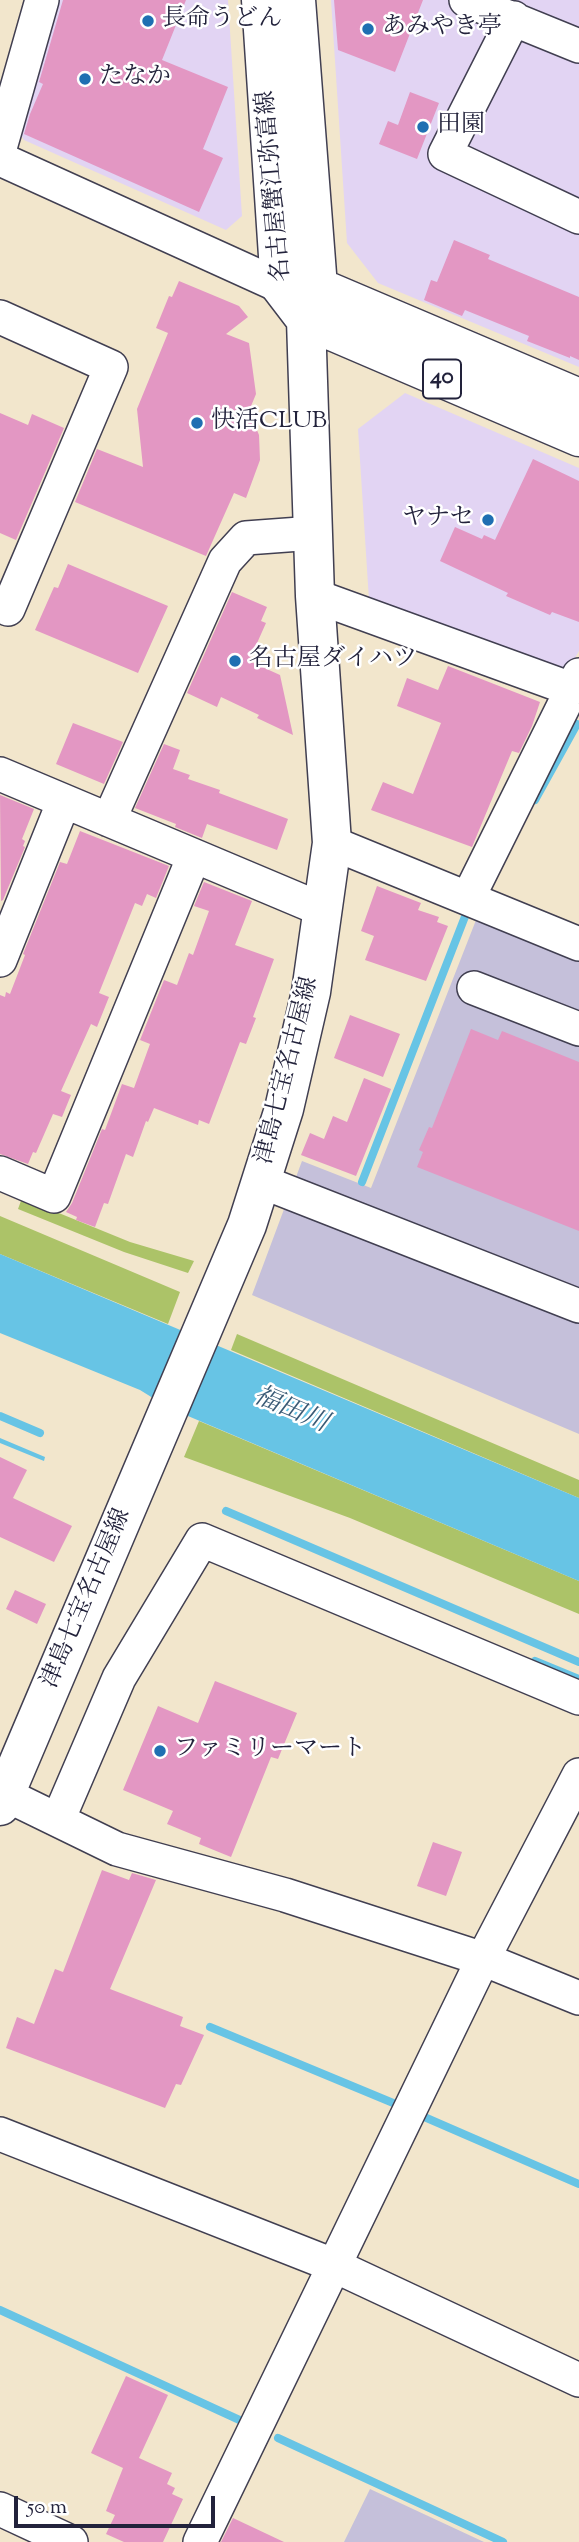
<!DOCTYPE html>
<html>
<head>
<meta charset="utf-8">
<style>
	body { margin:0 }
	#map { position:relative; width:579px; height:2542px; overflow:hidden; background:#f2e6cc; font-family:"Sorts Mill Goudy",serif }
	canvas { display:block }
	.scale { position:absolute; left:14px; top:2496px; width:201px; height:32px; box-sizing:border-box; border:4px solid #22223b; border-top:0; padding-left:9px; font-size:21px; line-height:24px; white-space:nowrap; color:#22223b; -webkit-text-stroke:5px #fff; paint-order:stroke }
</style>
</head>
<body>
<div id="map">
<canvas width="579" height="2542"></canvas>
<div class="scale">50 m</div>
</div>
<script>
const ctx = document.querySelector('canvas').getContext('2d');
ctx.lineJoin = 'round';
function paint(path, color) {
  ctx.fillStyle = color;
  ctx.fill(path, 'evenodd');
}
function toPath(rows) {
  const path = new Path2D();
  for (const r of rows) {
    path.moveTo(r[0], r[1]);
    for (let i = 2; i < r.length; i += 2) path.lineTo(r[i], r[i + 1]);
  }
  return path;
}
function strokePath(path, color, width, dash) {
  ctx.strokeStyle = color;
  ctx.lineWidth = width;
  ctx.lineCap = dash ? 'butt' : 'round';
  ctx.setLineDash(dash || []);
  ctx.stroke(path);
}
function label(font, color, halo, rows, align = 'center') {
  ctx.font = font + ' "Sorts Mill Goudy","Noto Serif JP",serif';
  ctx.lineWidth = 5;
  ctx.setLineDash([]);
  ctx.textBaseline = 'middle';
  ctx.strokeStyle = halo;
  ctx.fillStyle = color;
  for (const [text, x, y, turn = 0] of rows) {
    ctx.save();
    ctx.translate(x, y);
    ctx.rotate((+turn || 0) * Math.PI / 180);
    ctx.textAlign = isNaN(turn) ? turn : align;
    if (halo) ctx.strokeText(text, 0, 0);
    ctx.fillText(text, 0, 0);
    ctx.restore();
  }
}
const built = toPath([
	[56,0,228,0,242,216,226,230,24,140,16,127],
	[331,0,579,0,579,367,378,283,347,243],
	[405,393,579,468,579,651,566,674,369,600,358,429]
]);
const industrial = toPath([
	[478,915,579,957,579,1434,252,1295,302,1161,371,1188],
	[370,2489,484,2542,344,2542]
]);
const green = toPath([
	[22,1198,130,1242,194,1261,188,1273,124,1252,18,1209],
	[0,1216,180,1292,168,1324,0,1254],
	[237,1334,579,1480,579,1498,231,1350],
	[199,1421,579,1581,579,1614,350,1518,184,1457]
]);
const water = toPath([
	[0,1254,579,1498,579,1581,169,1408,140,1390,0,1333],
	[0,1438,45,1457,44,1461,0,1443]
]);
const stream = toPath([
	[535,800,577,724],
	[362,1182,466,914],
	[0,1416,40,1433],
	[226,1511,579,1662],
	[535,1661,579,1679],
	[210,2027,398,2105],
	[422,2116,579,2184],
	[0,2310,246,2423],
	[278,2438,503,2542]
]);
const building = toPath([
	[63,0,186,0,162,60,228,87,203,149,223,158,199,212,24,134,30,114,43,84,39,82],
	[334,0,423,0,395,72,338,50],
	[410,92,439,103,417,159,379,144,388,121,398,125],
	[454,240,490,255,488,259,579,297,579,360,570,356,570,358,527,341,529,336,465,310,462,316,424,300,431,280,437,282],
	[179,281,239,306,248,317,226,334,249,343,256,394,249,411,259,435,260,460,246,498,234,493,206,556,75,502,97,449,143,467,137,409,168,333,156,328,169,296,172,297],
	[0,413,28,425,32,414,64,428,16,540,0,533],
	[533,459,579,481,579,622,552,612,550,615,506,596,508,593,440,561,455,527,482,539,484,535,495,540],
	[68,564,168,606,138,673,35,630,54,587,58,588],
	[232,592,267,607,261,621,266,623,249,661,280,675,293,735,257,718,259,715,221,697,217,707,187,693],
	[448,666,540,702,532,726,519,753,512,751,472,847,371,810,383,782,413,794,441,723,397,706,407,678,438,690],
	[73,723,123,742,104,784,56,764],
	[164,744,180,750,173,769,190,775,188,779,220,790,219,793,288,819,277,850,207,824,202,838,175,827,176,824,135,808],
	[0,795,34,809,22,839,25,841,23,846,25,847,3,900,1,901],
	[80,831,169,866,156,898,147,894,142,906,135,903,99,993,109,997,97,1027,91,1024,61,1091,71,1095,62,1117,53,1114,36,1153,33,1152,28,1164,0,1154,0,995,5,997,6,992,10,994,25,955,23,954,60,862,67,864],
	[204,882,252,901,235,945,274,959,253,1017,256,1018,246,1044,240,1042,209,1124,199,1120,198,1125,154,1108,148,1122,146,1121,133,1157,126,1154,108,1204,104,1203,95,1227,76,1220,77,1217,66,1212,72,1203,102,1129,105,1130,122,1084,134,1088,150,1044,140,1040,164,980,177,985,189,953,193,955,209,911,194,906],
	[377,886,421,903,418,910,439,917,437,922,448,926,426,981,365,960,374,936,361,931],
	[350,1015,400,1034,383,1077,334,1058],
	[471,1029,498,1040,502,1031,579,1062,579,1231,417,1167,423,1152,419,1150,429,1127,432,1128],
	[364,1078,391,1089,356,1176,301,1155,310,1133,324,1139,333,1116,347,1122],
	[0,1457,27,1470,13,1498,72,1526,54,1562,0,1537],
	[15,1590,46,1604,37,1624,6,1609],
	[215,1681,297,1713,278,1759,271,1757,231,1857,199,1844,201,1838,167,1824,173,1811,123,1790,158,1706,198,1723],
	[433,1842,462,1852,446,1896,417,1886],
	[102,1870,129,1880,132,1873,156,1880,110,1989,183,2017,180,2026,204,2035,181,2085,176,2084,165,2108,6,2048,17,2017,34,2024,55,1969,63,1972],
	[126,2376,168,2395,139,2458,172,2473,167,2484,175,2488,172,2494,183,2499,163,2542,124,2542,106,2534,115,2515,106,2511,123,2468,91,2453],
	[233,2518,284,2542,221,2542]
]);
const minor = toPath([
	[466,0,579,46],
	[514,18,445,154,579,217],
	[0,148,42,0],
	[0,159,280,286,303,287],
	[0,317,111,367,8,609,0,605],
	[315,596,571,689],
	[0,774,323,910],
	[109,820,225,561,246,538,314,533],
	[332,843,579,944],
	[468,898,579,675],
	[0,960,64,801],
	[474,988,579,1029],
	[0,1173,54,1196,194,856],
	[260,1181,579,1306],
	[0,1792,117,1849,285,1895,483,1959,579,1998],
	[58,1820,119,1678,202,1540,579,1698],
	[0,2134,333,2265,579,2380],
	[0,2509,71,2542],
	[200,2542,483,1959,579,1775]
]);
const major = toPath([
	[261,0,280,286,306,320,579,437],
	[318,287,579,398],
	[0,1806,247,1225,284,1109,311,992,332,843,315,596,306,320,318,287,296,0]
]);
const markers = [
	[148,21,7,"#1f6fb2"],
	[368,29,7,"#1f6fb2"],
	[85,79,7,"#1f6fb2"],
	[423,127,7,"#1f6fb2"],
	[197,423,7,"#1f6fb2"],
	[488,520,7,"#1f6fb2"],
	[235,661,7,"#1f6fb2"],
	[160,1751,7,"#1f6fb2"]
];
const shields = [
	[442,379,38]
];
const shieldNames = [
	["40",442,379]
];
const poiNames = [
	["長命うどん",162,21],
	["あみやき亭",382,29],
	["たなか",99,79],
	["田園",437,127],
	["快活CLUB",211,423],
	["ヤナセ",474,520,"right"],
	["名古屋ダイハツ",249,661],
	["ファミリーマート",174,1751]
];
const streetNames = [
	["名古屋蟹江弥富線",276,186,-95],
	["津島七宝名古屋線",289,1071,-76],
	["津島七宝名古屋線",88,1599,-67]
];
const waterNames = [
	["福田川",290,1412,23]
];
paint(built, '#e2d4f3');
paint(industrial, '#c5c0da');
paint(green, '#acc368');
paint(water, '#67c4e5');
strokePath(stream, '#67c4e5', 8);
paint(building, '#e397c3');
strokePath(minor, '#413f51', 36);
strokePath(major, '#413f51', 41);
strokePath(minor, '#fff', 33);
strokePath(major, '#fff', 38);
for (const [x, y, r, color] of markers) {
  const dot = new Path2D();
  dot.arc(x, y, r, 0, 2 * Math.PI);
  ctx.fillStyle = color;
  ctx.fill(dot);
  strokePath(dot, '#fff', 2.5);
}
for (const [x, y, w] of shields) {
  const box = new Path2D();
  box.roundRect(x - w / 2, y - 19.5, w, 39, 5);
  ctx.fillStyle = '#fff';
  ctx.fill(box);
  strokePath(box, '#22223b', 2);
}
label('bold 23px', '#22223b', null, shieldNames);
label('24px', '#22223b', '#fff', poiNames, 'left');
label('24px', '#22223b', '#fff', streetNames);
label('italic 26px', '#3a5b76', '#fff', waterNames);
</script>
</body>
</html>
